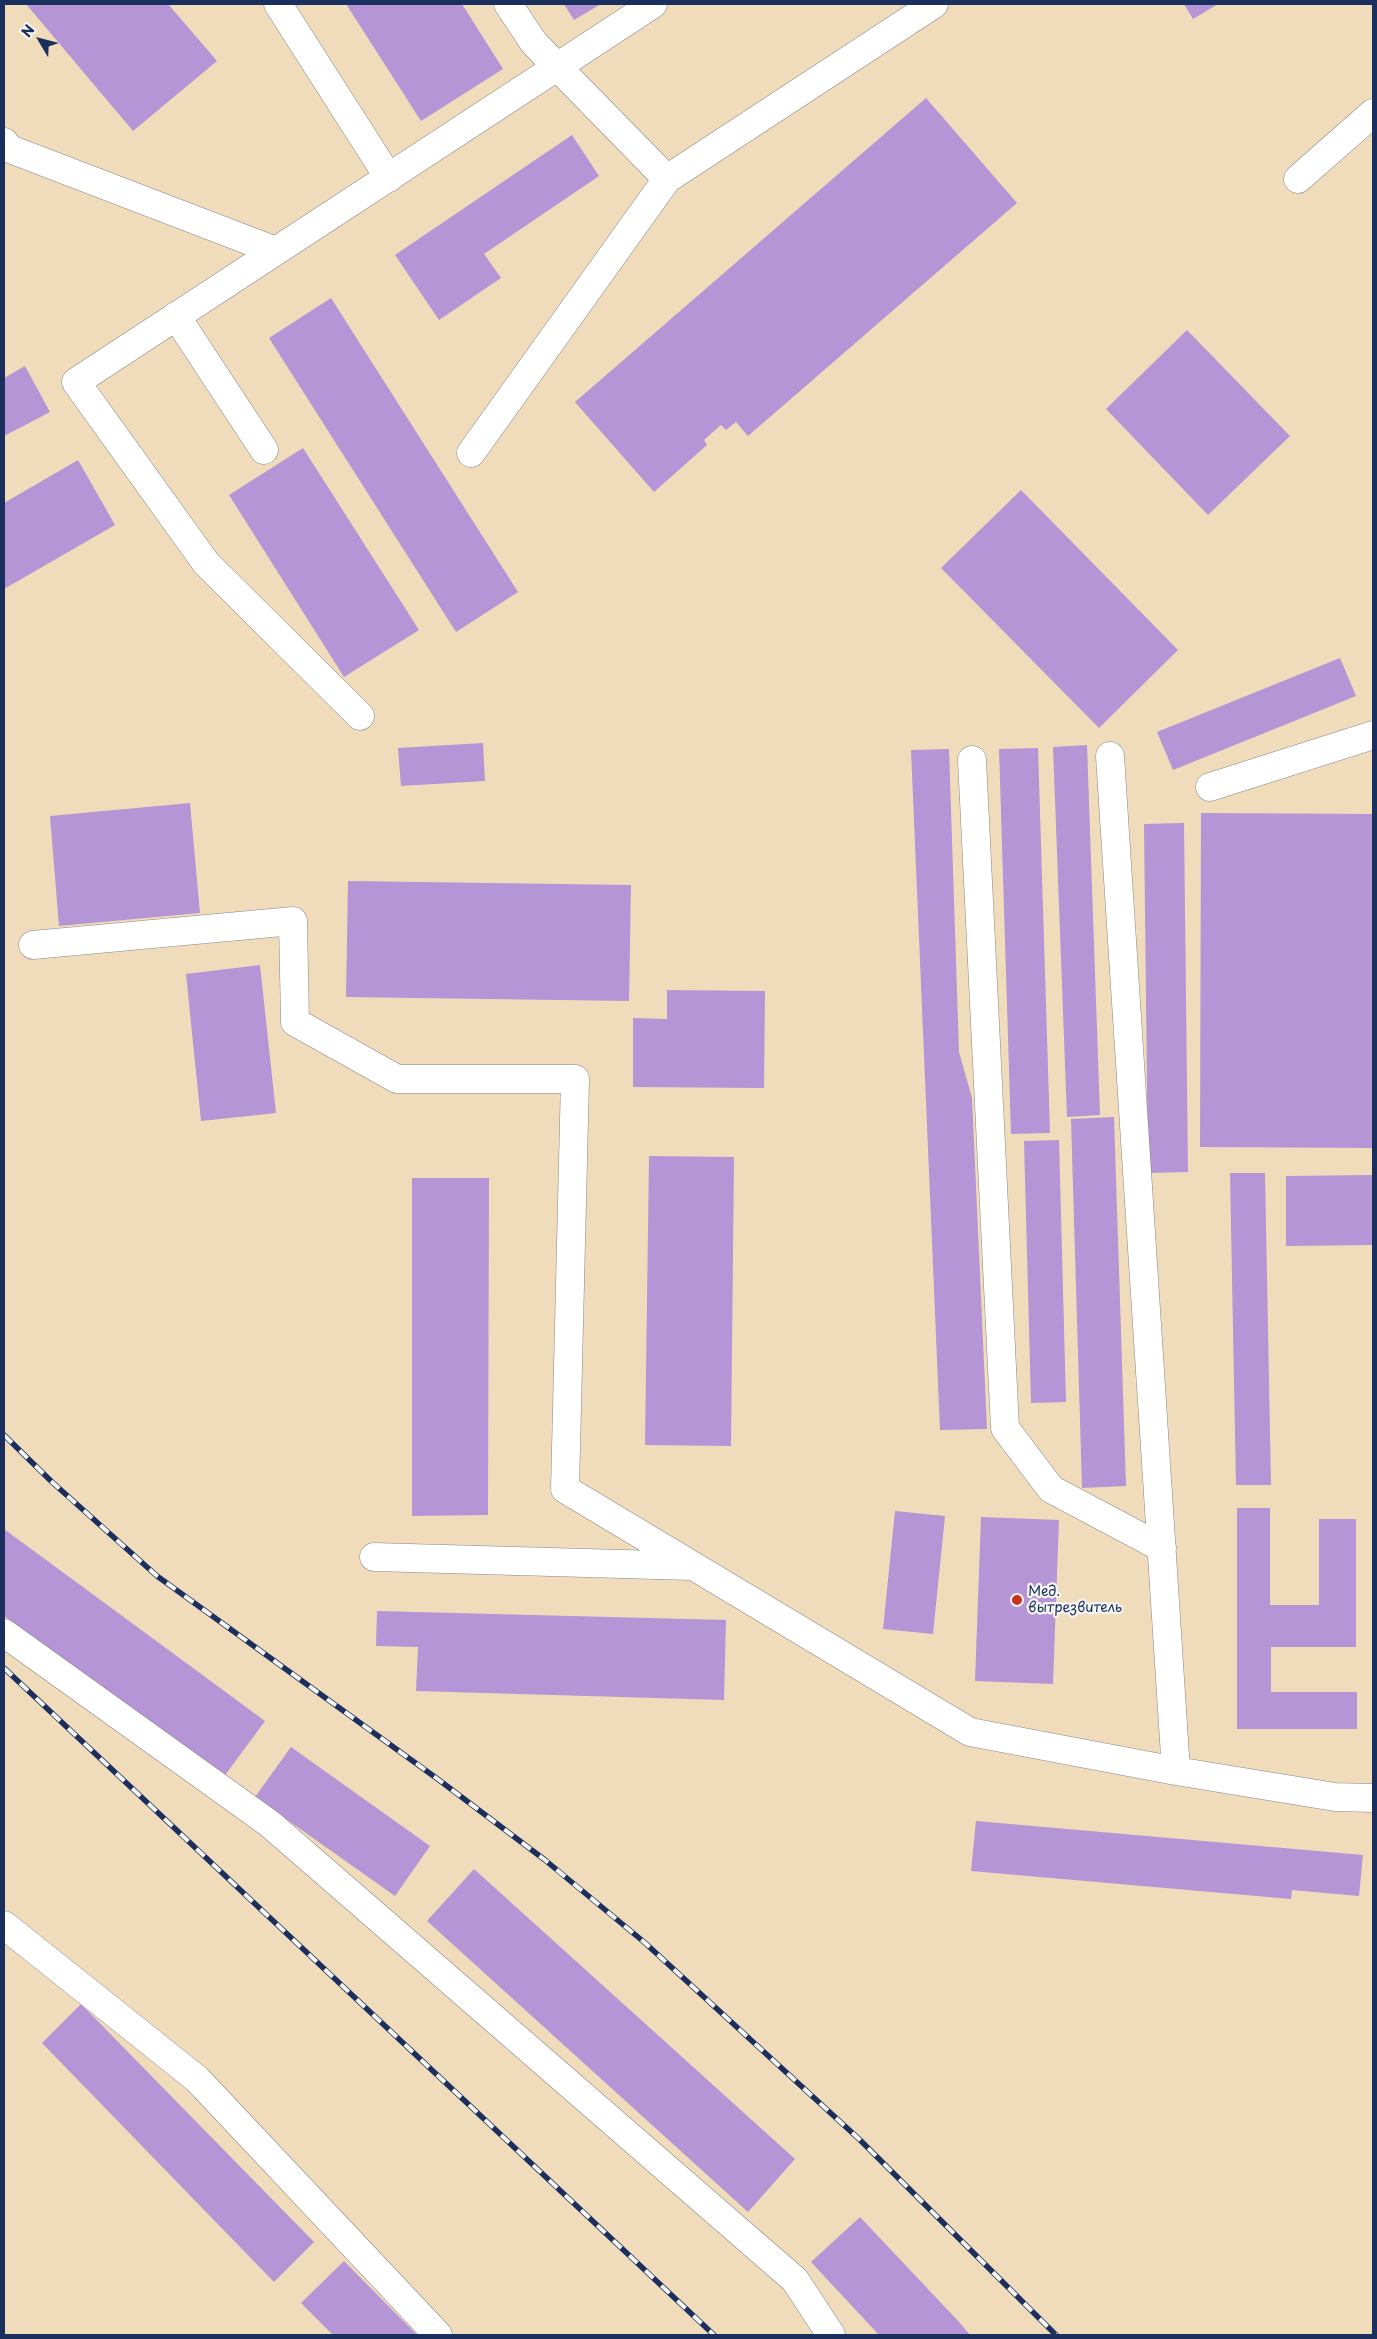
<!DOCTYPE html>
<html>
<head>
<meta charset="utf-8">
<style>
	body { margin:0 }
	#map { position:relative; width:1377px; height:2339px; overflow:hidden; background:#f0dcba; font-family:"Playpen Sans",sans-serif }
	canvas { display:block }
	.frame { position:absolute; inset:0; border:5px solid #1b2f5e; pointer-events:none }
	.north { position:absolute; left:15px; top:15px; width:50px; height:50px; -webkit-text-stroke:4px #f6f6f2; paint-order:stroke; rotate:307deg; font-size:14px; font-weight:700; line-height:20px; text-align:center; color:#1b2f5e }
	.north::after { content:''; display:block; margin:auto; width:18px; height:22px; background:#1b2f5e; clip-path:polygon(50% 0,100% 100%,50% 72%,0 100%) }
</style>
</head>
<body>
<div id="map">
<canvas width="1377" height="2339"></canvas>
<div class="frame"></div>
<div class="north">N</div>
</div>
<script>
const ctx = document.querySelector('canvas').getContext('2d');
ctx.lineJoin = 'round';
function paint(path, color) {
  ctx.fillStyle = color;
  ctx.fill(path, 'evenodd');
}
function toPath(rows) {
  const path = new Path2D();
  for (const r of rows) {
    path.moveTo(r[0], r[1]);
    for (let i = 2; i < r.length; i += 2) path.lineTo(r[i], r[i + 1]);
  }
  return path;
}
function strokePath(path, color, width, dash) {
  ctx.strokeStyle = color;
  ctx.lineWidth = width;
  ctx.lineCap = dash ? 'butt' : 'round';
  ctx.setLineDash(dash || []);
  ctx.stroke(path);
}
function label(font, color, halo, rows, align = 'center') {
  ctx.font = font + ' "Playpen Sans",sans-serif';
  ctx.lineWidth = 4.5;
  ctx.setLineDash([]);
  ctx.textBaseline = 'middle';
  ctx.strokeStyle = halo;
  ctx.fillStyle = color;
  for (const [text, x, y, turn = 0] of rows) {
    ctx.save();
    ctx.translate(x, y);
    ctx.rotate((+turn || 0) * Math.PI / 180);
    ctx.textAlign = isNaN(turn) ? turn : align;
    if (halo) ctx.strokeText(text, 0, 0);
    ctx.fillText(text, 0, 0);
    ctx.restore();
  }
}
const building = toPath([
	[26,4,168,4,217,61,133,131],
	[346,4,462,4,503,69,421,121],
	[564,4,601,4,574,20],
	[1184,4,1218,4,1193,19],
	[926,98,1017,203,748,436,736,422,726,430,721,425,704,440,707,445,654,492,575,402],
	[572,135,599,176,484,254,501,278,439,320,395,255],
	[331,298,518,592,456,632,269,338],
	[1187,330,1290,436,1208,515,1106,409],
	[25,366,50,412,4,436,4,378],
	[303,448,419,630,344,677,229,495],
	[78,460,115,525,4,589,4,503],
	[1021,490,1178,650,1099,728,941,568],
	[1340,658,1356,696,1173,770,1157,732],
	[483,743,485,781,401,786,398,748],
	[1087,745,1100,1115,1067,1117,1053,747],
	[1038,748,1050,1133,1011,1134,999,749],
	[949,749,959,1052,972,1098,987,1429,940,1430,911,750],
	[190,803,200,913,59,926,50,816],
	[1201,813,1373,814,1373,1148,1200,1147],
	[1184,823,1188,1172,1148,1173,1144,824],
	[348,881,631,885,629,1001,346,997],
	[260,965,276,1113,201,1121,186,974],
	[667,990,765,991,764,1088,633,1087,633,1018,667,1019],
	[1114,1117,1126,1486,1082,1488,1071,1119],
	[1059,1140,1066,1402,1031,1403,1024,1141],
	[649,1156,734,1157,731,1446,645,1445],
	[1230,1173,1265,1173,1271,1485,1236,1485],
	[1373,1175,1373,1245,1286,1246,1286,1176],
	[412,1178,489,1178,488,1515,412,1516],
	[1237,1508,1270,1508,1270,1605,1319,1605,1319,1519,1356,1519,1356,1647,1271,1647,1271,1692,1357,1692,1357,1729,1237,1729],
	[895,1511,945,1516,933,1634,883,1629],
	[981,1517,1059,1520,1053,1684,975,1681],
	[4,1529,265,1721,223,1778,4,1616],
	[377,1611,726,1620,724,1700,416,1691,418,1647,376,1646],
	[291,1747,430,1846,395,1896,255,1797],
	[976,1821,1363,1855,1359,1896,1292,1890,1291,1899,971,1871],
	[474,1869,795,2159,748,2212,427,1921],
	[81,2004,314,2242,274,2282,42,2043],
	[860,2217,960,2323,970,2335,879,2335,811,2262],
	[344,2261,417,2335,333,2335,301,2303]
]);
const minor = toPath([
	[278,4,389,178],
	[508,4,534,43,667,179],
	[4,142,10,149,276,251],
	[1298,179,1373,113],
	[176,316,264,450],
	[471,453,667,179,934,4],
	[360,716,206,563,76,382,653,4],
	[1110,756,1176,1771],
	[972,760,1005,1428,1051,1489,1162,1548],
	[1210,787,1373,735],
	[33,945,293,921,295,1022,397,1079,575,1079,565,1489,970,1732,1176,1771,1335,1797,1373,1798],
	[374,1557,692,1566],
	[4,1633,270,1824,795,2280,831,2335],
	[4,1925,197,2079,438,2335]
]);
const rail = toPath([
	[4,1435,52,1482,157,1576,439,1780,545,1860,644,1942,859,2139,1056,2335],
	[4,1668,714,2335]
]);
const markers = [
	[1017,1600,6,"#c8321e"]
];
const poiNames = [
	["Мед.",1028,1592],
	["вытрезвитель",1028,1608]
];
paint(building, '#b595d5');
strokePath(minor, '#86868c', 29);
strokePath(minor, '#fff', 28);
strokePath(rail, '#1b2f5e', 5.5);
strokePath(rail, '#f6f6f2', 4, [11]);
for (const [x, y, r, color] of markers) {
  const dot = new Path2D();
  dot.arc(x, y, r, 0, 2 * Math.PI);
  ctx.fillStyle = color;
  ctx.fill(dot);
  strokePath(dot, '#f6f6f2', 2);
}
label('14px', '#1b2f5e', '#f6f6f2', poiNames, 'left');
</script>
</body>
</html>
